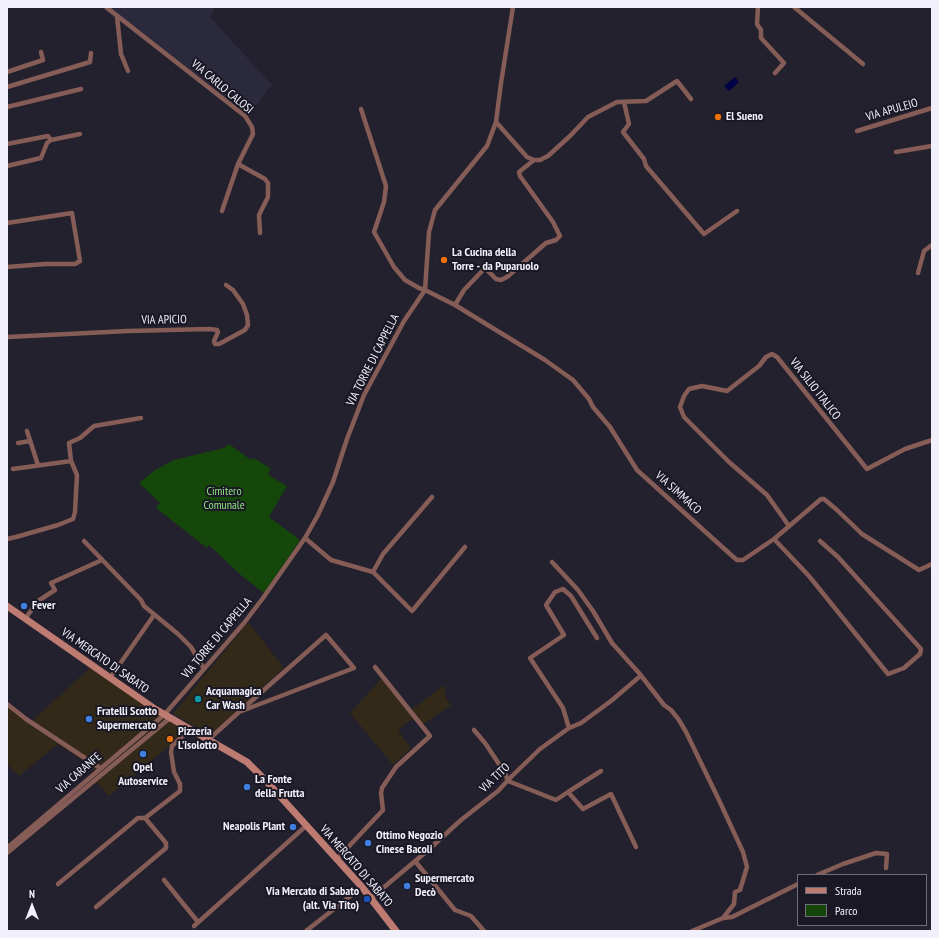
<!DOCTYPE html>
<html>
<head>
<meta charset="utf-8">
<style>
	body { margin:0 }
	#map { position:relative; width:939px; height:938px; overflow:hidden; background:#23212e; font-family:"PT Sans Narrow",sans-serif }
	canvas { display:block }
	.frame { position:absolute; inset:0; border:8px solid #f1f0fa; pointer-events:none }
	.legend { position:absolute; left:797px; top:874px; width:130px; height:52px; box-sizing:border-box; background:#191824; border:1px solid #6f6e7a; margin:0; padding:5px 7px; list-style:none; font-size:12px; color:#f1f0fa }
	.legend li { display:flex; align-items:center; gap:8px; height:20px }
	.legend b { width:20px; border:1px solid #6f6e7a }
	.north { position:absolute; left:12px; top:886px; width:40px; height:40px; -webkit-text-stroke:3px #191824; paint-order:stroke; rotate:0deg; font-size:11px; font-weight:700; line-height:16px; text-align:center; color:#f1f0fa }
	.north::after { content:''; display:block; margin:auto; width:14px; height:18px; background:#f1f0fa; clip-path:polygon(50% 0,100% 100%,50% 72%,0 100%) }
</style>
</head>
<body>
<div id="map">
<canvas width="939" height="938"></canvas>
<div class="frame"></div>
<ul class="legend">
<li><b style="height:5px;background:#be7b72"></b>Strada</li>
<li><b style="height:11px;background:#15460a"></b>Parco</li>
</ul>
<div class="north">N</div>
</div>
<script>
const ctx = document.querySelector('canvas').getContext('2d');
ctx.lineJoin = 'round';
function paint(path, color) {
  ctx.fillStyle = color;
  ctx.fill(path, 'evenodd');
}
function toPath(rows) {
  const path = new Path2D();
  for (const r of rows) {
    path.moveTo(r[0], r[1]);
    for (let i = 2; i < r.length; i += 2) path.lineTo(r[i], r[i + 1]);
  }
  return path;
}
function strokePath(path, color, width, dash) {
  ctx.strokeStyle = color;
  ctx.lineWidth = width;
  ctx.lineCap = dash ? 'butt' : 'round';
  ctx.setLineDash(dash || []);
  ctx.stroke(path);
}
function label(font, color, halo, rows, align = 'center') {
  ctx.font = font + ' "PT Sans Narrow",sans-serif';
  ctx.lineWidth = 4;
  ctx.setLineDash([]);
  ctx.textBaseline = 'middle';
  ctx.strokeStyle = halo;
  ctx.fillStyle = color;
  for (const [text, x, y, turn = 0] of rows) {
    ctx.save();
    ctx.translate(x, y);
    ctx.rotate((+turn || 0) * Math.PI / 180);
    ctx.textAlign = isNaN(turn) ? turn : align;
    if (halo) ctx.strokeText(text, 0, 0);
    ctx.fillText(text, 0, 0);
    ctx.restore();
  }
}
const commercial = toPath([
	[248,622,284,668,210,735,173,714],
	[90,668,187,731,109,796,92,777,94,768,58,744,19,776,7,764,7,703,31,722],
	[383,677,410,711,444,685,446,698,451,705,422,725,416,716,398,730,411,748,393,765,350,713]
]);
const built = toPath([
	[100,7,216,7,210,17,272,85,246,119]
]);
const green = toPath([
	[229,444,251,460,254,458,271,469,268,473,270,476,287,486,269,517,300,540,264,593,242,576,209,545,207,548,156,508,160,503,139,483,155,470,174,460,224,448]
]);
const water = toPath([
	[735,77,739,82,729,91,724,86]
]);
const street = toPath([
	[106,7,245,116,252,127,253,134,238,164,222,211],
	[758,7,757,24,761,30,761,38,784,63,775,73],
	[794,7,863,64],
	[117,16,121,54,128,71],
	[7,72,43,60,41,52],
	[7,87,90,62,91,53],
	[624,102,629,124,623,132,644,159,646,166,704,234,737,211],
	[7,107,81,89],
	[361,109,386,186,384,202,374,232,394,267,405,280,419,288,425,290,455,305,545,360,573,380,589,399,593,407,610,427,637,470,730,554,737,560,743,560,774,539,821,499,824,499,837,510,862,534,919,570,932,564],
	[496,122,527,157,534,160,540,160,548,156,570,136,588,117,617,102,646,101,677,81,691,99],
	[857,131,932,108],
	[7,144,48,136,51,140,80,134],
	[896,152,932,146],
	[238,164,265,179,268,183,268,197,259,215,260,233],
	[7,166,41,158,47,143,51,140],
	[7,223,72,213,80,261,75,264,45,264,7,267],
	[918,273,924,251,932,245],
	[455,305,464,290,485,268,496,279,501,280,507,277,546,243,556,240,560,236,553,222,520,176,519,172,534,160],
	[7,337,128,331,210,329,217,330,218,332,214,341,215,344,219,344,245,330,248,325,247,315,243,304,233,290,226,285],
	[27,431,38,465],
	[18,443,30,441],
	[13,469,71,461],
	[789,526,767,495,729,462,684,417,680,407,684,396,689,389,702,386,727,391,759,366,766,357,772,354,777,357,867,469,905,449,932,440],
	[305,538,331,560,373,572,412,611,465,547],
	[7,539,16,537,58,525,73,519,75,512,77,475,71,461,69,443,80,438,94,426,141,418],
	[774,539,809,576,888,674,904,668,920,654,921,649,838,557,820,541],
	[84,541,141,600,144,606,178,634,191,647,204,669],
	[552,562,578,590,593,611,612,643,639,673,664,705,671,710,679,720,686,732,718,798,743,852,747,867,740,890,735,892,734,904,723,918],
	[373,572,383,554,432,497],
	[25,619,38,601,55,590,51,583,102,560],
	[110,678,154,615],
	[7,704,26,719,100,768],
	[569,728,563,708,530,658,564,635,546,605,555,592,563,589,571,596,597,638],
	[474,730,485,743,505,773,508,781,556,800,568,792,583,809,611,794,636,847],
	[208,740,239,712,326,635,354,668,239,712],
	[568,792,601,771],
	[7,848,164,715,244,623,263,598,305,538,318,515,333,482,347,439,364,395,404,321,425,290,429,232,435,210,487,146,496,122,501,83,513,7],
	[7,853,170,718],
	[337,859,383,810,381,793,382,788,396,767,430,736,375,667],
	[415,861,455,910,471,916,484,931],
	[817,875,843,864,876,853,887,854,886,868],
	[164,880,198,922],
	[58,884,138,818,145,818,180,791,180,784,174,772,171,752,172,746,190,729],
	[371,898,426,852,461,820,498,791,511,777,540,749,569,728,581,723,611,701,638,678],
	[96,907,166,848,166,843,145,818],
	[194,926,307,825],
	[306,931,362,887],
	[692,931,723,918,732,917,798,884]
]);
const secondary = toPath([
	[7,606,155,709,247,762,268,783,362,887,396,931]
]);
const markers = [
	[718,117,4,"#e8710a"],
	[444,260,4,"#e8710a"],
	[24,606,4,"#3f7fe0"],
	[198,699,4,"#0f9aa8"],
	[89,719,4,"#3f7fe0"],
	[170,739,4,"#e8710a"],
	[143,754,4,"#3f7fe0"],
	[247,787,4,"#3f7fe0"],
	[293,827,4,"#3f7fe0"],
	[368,843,4,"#3f7fe0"],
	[407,886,4,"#3f7fe0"],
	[367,899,4,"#1a4fb4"]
];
const streetNames = [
	["VIA CARLO CALOSI",222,87,40],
	["VIA APULEIO",892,110,-16],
	["VIA APICIO",164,320,-1],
	["VIA TORRE DI CAPPELLA",373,360,-63],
	["VIA SILIO ITALICO",815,389,52],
	["VIA SIMMACO",678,493,42],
	["VIA TORRE DI CAPPELLA",217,638,-50],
	["VIA MERCATO DI SABATO",105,661,35],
	["VIA CARANFE",79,773,-41],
	["VIA TITO",495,778,-44],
	["VIA MERCATO DI SABATO",356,866,49]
];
const poiNames = [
	["El Sueno",726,117],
	["La Cucina della",452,253],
	["Torre - da Puparuolo",452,267],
	["Fever",32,606],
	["Acquamagica",206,692],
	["Car Wash",206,706],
	["Fratelli Scotto",97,712],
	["Supermercato",97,726],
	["Pizzeria",178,732],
	["L'isolotto",178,746],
	["Opel",143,768,"center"],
	["Autoservice",143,782,"center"],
	["La Fonte",255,780],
	["della Frutta",255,794],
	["Neapolis Plant",285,827,"right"],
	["Ottimo Negozio",376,836],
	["Cinese Bacoli",376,850],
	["Supermercato",415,879],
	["Decò",415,893],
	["Via Mercato di Sabato",359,892,"right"],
	["(alt. Via Tito)",359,906,"right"]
];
const parkNames = [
	["Cimitero",224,492],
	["Comunale",224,506]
];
paint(commercial, '#322919');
paint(built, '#2b293c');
paint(green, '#15460a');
paint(water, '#000147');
strokePath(street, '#865c56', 4.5);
strokePath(secondary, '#be7b72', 7);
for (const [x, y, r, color] of markers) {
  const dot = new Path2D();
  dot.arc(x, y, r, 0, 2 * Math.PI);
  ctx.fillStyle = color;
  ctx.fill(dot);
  strokePath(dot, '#191824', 1.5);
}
label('12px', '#f1f0fa', '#191824', streetNames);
label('bold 12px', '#f1f0fa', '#191824', poiNames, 'left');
label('12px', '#91e481', '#191824', parkNames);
</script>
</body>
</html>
